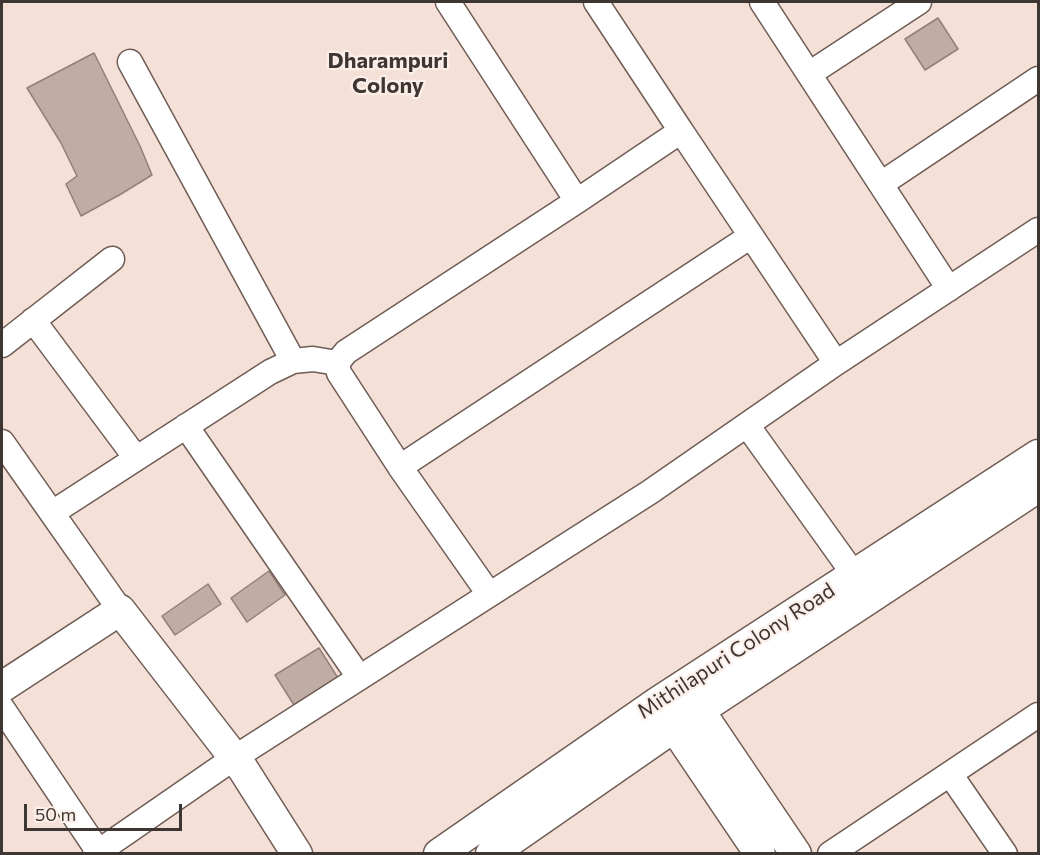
<!DOCTYPE html>
<html>
<head>
<meta charset="utf-8">
<style>
	body { margin:0 }
	#map { position:relative; width:1040px; height:855px; overflow:hidden; background:#f5e0d7; font-family:Commissioner,sans-serif }
	canvas { display:block }
	.frame { position:absolute; inset:0; border:3px solid #3e3632; pointer-events:none }
	.scale { position:absolute; left:24px; top:804px; width:158px; height:27px; box-sizing:border-box; border:3px solid #3e3632; border-top:0; padding-left:8px; font-size:18px; line-height:21px; white-space:nowrap; color:#3e3632; -webkit-text-stroke:4px #fcefea; paint-order:stroke }
</style>
</head>
<body>
<div id="map">
<canvas width="1040" height="855"></canvas>
<div class="frame"></div>
<div class="scale">50 m</div>
</div>
<script>
const ctx = document.querySelector('canvas').getContext('2d');
ctx.lineJoin = 'round';
function paint(path, color) {
  ctx.fillStyle = color;
  ctx.fill(path, 'evenodd');
}
function toPath(rows) {
  const path = new Path2D();
  for (const r of rows) {
    path.moveTo(r[0], r[1]);
    for (let i = 2; i < r.length; i += 2) path.lineTo(r[i], r[i + 1]);
  }
  return path;
}
function strokePath(path, color, width, dash) {
  ctx.strokeStyle = color;
  ctx.lineWidth = width;
  ctx.lineCap = dash ? 'butt' : 'round';
  ctx.setLineDash(dash || []);
  ctx.stroke(path);
}
function label(font, color, halo, rows, align = 'center') {
  ctx.font = font + ' Commissioner,sans-serif';
  ctx.lineWidth = 4.5;
  ctx.setLineDash([]);
  ctx.textBaseline = 'middle';
  ctx.strokeStyle = halo;
  ctx.fillStyle = color;
  for (const [text, x, y, turn = 0] of rows) {
    ctx.save();
    ctx.translate(x, y);
    ctx.rotate((+turn || 0) * Math.PI / 180);
    ctx.textAlign = isNaN(turn) ? turn : align;
    if (halo) ctx.strokeText(text, 0, 0);
    ctx.fillText(text, 0, 0);
    ctx.restore();
  }
}
const building = toPath([
	[938,18,958,49,925,70,905,39,938,18],
	[94,53,140,146,152,175,121,194,81,216,66,184,77,176,61,143,27,88,94,53],
	[269,571,285,595,247,622,231,598,269,571],
	[208,584,221,604,175,635,162,616,208,584],
	[319,648,338,678,294,705,275,675,319,648]
]);
const minor = toPath([
	[448,2,577,201],
	[596,2,681,131],
	[762,2,949,289],
	[130,62,293,361],
	[809,74,919,2],
	[881,184,1038,79],
	[33,320,136,458],
	[2,345,112,259],
	[747,425,863,587],
	[186,426,359,677],
	[2,442,120,610],
	[400,467,751,236],
	[52,513,270,372,293,361,313,359,337,363],
	[489,594,400,467,339,373,337,363,346,352,577,201,681,131,836,363],
	[2,708,98,851],
	[950,774,1005,854],
	[95,854,234,758,650,492,836,363,1038,230],
	[830,854,1038,715]
]);
const tertiary = toPath([
	[2,687,120,610,243,769,297,854],
	[688,694,796,854],
	[664,712,760,854],
	[439,854,658,702,1038,455],
	[491,854,674,727,1038,487]
]);
const streetNames = [
	["Mithilapuri Colony Road",736,651,-33]
];
const neighbourhoodNames = [
	["Dharampuri",388,61],
	["Colony",388,86]
];
paint(building, '#c0aca4');
strokePath(building, '#927f77', 1.5);
strokePath(minor, '#6f5d55', 27);
strokePath(tertiary, '#6f5d55', 33);
strokePath(minor, '#fff', 24);
strokePath(tertiary, '#fff', 30);
label('21px', '#3e3632', '#fcefea', streetNames);
label('bold 22px', '#3e3632', '#fcefea', neighbourhoodNames);
</script>
</body>
</html>
